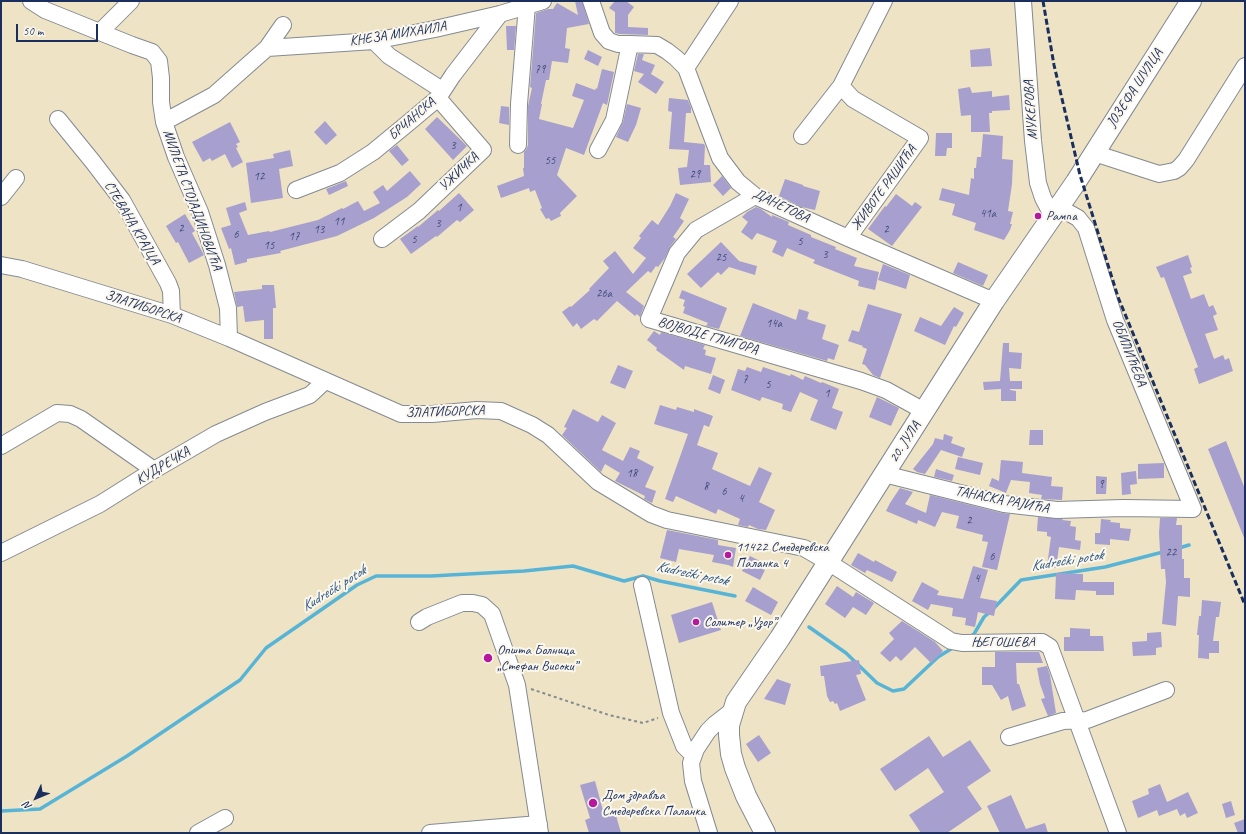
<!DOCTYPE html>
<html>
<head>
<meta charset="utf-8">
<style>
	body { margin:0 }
	#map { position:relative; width:1246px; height:834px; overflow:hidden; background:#eee4c5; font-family:Caveat,sans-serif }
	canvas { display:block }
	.frame { position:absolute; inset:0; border:2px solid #1b2f5e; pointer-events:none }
	.north { position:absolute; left:16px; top:778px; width:40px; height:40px; -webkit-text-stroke:3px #fbf7ec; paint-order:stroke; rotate:226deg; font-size:11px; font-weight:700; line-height:16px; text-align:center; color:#1b2f5e }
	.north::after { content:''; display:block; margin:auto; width:14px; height:18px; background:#1b2f5e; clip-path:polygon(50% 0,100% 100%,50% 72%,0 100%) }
	.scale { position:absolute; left:16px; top:24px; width:82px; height:18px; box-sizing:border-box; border:2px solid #1b2f5e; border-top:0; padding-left:5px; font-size:12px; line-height:14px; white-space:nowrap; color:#1b2f5e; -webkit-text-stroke:3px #fbf7ec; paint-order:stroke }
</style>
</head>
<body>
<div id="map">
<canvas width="1246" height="834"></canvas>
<div class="frame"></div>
<div class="north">N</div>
<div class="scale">50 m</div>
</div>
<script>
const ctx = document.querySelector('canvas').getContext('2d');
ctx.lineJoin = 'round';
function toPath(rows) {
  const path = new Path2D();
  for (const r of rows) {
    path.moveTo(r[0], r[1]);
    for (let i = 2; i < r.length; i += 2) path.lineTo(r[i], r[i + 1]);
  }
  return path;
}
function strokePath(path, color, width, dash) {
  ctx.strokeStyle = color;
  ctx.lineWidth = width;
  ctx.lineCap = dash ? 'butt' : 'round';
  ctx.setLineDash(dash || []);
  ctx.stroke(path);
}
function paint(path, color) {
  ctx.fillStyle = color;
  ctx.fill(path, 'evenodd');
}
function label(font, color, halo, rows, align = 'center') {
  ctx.font = font + ' Caveat,sans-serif';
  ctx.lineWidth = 4;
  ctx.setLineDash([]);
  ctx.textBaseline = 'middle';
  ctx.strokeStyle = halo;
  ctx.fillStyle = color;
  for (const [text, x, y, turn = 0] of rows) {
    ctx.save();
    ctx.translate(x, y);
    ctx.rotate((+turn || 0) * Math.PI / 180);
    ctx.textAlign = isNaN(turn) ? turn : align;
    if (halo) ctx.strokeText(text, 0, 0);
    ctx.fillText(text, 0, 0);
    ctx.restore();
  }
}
const stream = toPath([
	[1179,548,1189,545],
	[994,608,1021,580,1105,567,1163,552],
	[809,627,846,653,877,683,893,691,904,689,938,657,951,649],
	[971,636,974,634,984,617,990,612],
	[1,811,40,809,127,756,240,680,266,648,357,585,376,576,431,576,524,571,573,566,624,581,643,576,660,581,735,596]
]);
const building = toPath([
	[575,1,582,1,589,24,567,28,565,48,570,49,568,63,552,61,549,80,546,80,541,104,542,104,539,119,573,128,584,100,572,96,576,83,595,90,596,88,597,89,602,69,614,72,607,105,603,103,584,155,566,148,557,175,577,196,560,213,561,216,551,221,549,218,546,219,540,209,542,208,535,190,530,192,529,188,501,198,497,186,524,176,523,168,524,168,524,152,526,150,528,145,528,106,532,88,530,87,536,13,548,9,553,9,557,3,578,15],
	[615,1,626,1,634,7,628,15,628,27,648,28,648,35,620,34,615,33,615,12,609,8],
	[506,26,516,26,514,50,507,50],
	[990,48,992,66,971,67,970,50],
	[588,50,602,57,598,66,584,59],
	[638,54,644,54,642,60,655,65,651,74,664,82,656,94,638,82,644,74,634,71],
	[970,87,972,93,992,91,992,97,1009,95,1010,110,992,111,992,113,989,113,990,132,971,132,971,115,961,116,958,89],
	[669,98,688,100,691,108,691,113,686,113,684,142,704,144,705,146,704,165,710,165,711,182,680,185,678,168,687,167,689,150,669,149,672,112,668,111],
	[627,104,641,108,636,125,628,142,616,137,623,122],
	[501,106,509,107,509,125,499,123],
	[437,117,467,146,453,160,425,129],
	[325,121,337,135,326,145,314,132],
	[230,122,240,142,236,144,238,147,236,148,243,162,232,168,225,154,212,161,210,158,203,162,192,142],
	[936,133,952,133,952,148,947,148,946,156,935,156],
	[983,134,1003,136,1002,159,1013,160,1012,184,1008,211,1013,212,1010,224,1012,224,1010,230,1004,240,974,230,976,223,952,215,955,204,939,200,942,188,969,195,971,178,974,179,974,168,976,168,977,157,981,157],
	[397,145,409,160,402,166,389,151],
	[290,150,293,166,279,169,283,198,251,203,246,163,274,158,273,154],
	[410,171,421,184,407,197,374,218,337,236,280,251,281,253,247,259,247,262,235,265,231,248,229,249,221,228,231,225,226,208,245,202,247,210,239,213,248,235,269,231,270,232,318,220,342,208,343,209,358,201,364,211,380,203,373,192,383,185,387,191],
	[722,176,731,188,723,196,713,185],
	[785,179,803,185,803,186,820,191,815,210,801,207,779,196],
	[346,181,348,186,329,195,326,189],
	[459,193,474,210,460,222,457,220,437,237,436,236,411,254,400,239,418,226,418,227,438,210,439,211],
	[676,193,689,199,680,218,684,221,673,237,676,239,670,247,665,258,658,267,656,266,651,273,648,271,626,292,644,306,640,317,637,314,635,316,617,301,597,321,594,319,581,329,577,323,573,327,562,312,570,306,571,307,590,290,589,289,609,268,603,261,615,251,633,274,646,258,633,248,641,238,639,236,652,220,658,225,670,206],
	[896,194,912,206,915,202,922,207,892,246,868,229,885,206,886,207],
	[756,207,761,209,772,217,772,215,789,222,788,225,811,235,811,237,836,247,835,249,857,258,854,266,879,272,875,290,858,286,859,281,813,263,815,260,787,248,783,257,772,252,777,241,757,233,752,240,741,232,748,222,742,217,747,212],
	[185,214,195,231,192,233,204,255,189,263,178,242,176,243,166,226],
	[721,242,739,261,757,266,755,275,729,267,721,275,718,272,701,288,687,274],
	[1188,255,1192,267,1190,268,1192,273,1183,276,1191,299,1204,294,1209,307,1213,305,1217,314,1213,316,1218,330,1205,334,1214,359,1223,355,1225,360,1229,358,1233,371,1199,384,1194,369,1198,367,1164,277,1161,278,1156,267],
	[958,262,988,275,983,286,953,273],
	[883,264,910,275,906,289,878,280],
	[262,285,274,285,276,308,273,308,273,339,264,339,264,320,245,322,243,306,237,307,234,292,262,289],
	[682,290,727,308,719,329,706,326,708,323,683,313,685,307,683,306,685,300,679,298],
	[753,303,796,320,799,309,809,312,807,319,826,325,822,339,839,345,834,360,828,358,827,361,740,336],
	[868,304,902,314,880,378,873,375,865,365,862,364,867,349,862,347,863,346,848,341,852,330,859,332],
	[954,307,964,313,956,327,954,326,945,345,914,331,920,317,941,326],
	[654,331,660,335,661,332,705,345,703,349,706,350,705,355,716,358,711,374,685,366,684,370,656,350,657,348,647,340],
	[1003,343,1009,343,1009,352,1022,353,1021,369,1009,368,1010,381,1022,381,1022,389,1010,389,1010,390,1016,391,1016,401,1001,401,1001,389,984,390,983,382,1000,381],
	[618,365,633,371,625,389,610,383],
	[747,367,761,372,763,367,790,376,791,374,803,380,805,376,821,383,822,382,839,389,832,408,843,412,836,430,810,420,818,400,800,392,791,412,782,409,783,404,762,397,760,401,731,390,738,369,745,371],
	[713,375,725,380,720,394,708,389],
	[877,397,899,408,891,426,869,417],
	[660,405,676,410,677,407,694,412,694,409,713,416,709,427,704,425,697,445,718,453,712,469,750,486,759,467,772,473,759,502,775,510,766,530,758,529,749,525,748,527,738,525,740,519,718,509,716,514,676,496,673,502,665,499,688,434,654,424],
	[573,409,598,422,602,415,616,423,602,450,623,461,630,447,640,451,637,458,654,467,645,487,656,491,652,503,644,499,645,496,615,481,620,473,605,464,601,472,562,435,567,428,564,427],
	[1030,430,1043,430,1043,445,1029,445],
	[944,434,953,437,951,443,965,448,962,457,941,450,925,474,917,472,913,469,933,444,935,438,943,440],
	[1226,441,1245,489,1245,540,1208,449],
	[958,457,983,463,980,475,955,469],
	[1001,460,1023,462,1022,473,1052,477,1051,486,1063,487,1062,500,1041,499,1042,495,1029,493,1030,482,1011,480,1006,493,989,486,992,478,999,481],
	[1164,463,1164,478,1138,479,1138,464],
	[936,469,954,475,952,481,934,477],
	[1136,471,1137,484,1130,485,1131,494,1122,495,1121,473],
	[1096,476,1107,477,1106,494,1096,494],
	[900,488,913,492,905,504,926,513,930,495,1002,513,1010,514,997,570,982,567,988,542,982,541,983,535,956,528,959,516,942,512,935,527,918,520,917,524,886,511,890,503],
	[1038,517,1063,519,1062,520,1071,521,1070,526,1076,527,1075,540,1081,541,1080,550,1059,547,1056,568,1047,566,1051,537,1047,536,1047,532,1037,531],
	[1160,518,1177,518,1176,525,1182,525,1182,559,1184,559,1184,578,1190,578,1190,597,1178,596,1176,626,1162,624,1166,582,1165,569,1161,569,1159,533],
	[1101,519,1111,520,1110,522,1120,523,1120,528,1131,529,1129,541,1110,539,1110,545,1095,544,1095,533,1100,533],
	[667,530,718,540,718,545,736,548,733,567,728,565,712,562,714,555,679,549,676,562,660,558],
	[858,553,874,562,875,560,897,572,892,582,867,570,865,573,851,565],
	[750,556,764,563,762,569,765,570,760,580,742,571],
	[973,566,988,570,980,598,997,601,994,616,978,612,975,627,965,625,966,618,952,616,953,608,931,604,928,610,912,601,922,582,939,591,937,595,963,599],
	[1056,573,1083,574,1083,582,1114,582,1114,595,1096,595,1096,591,1076,590,1075,600,1055,599],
	[837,586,853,597,856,592,874,603,866,615,853,607,845,618,825,604],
	[753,587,778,602,771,615,745,601],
	[1202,600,1221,602,1219,617,1216,617,1213,641,1219,641,1219,653,1209,653,1209,659,1198,658,1199,635,1197,635,1199,616,1201,616],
	[712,602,721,630,679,643,671,615],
	[902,621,935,642,943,651,931,663,915,647,901,661,896,656,890,662,880,653,894,639,889,633],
	[1070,628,1090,629,1090,636,1103,636,1104,651,1064,651,1064,637,1070,637],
	[1161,632,1162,647,1156,648,1156,655,1133,656,1132,642,1147,641,1147,633],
	[995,652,1039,652,1043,663,1016,663,1017,684,1019,684,1026,706,1012,711,1008,696,1001,700,992,685,982,685,982,667,995,667],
	[859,660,861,674,856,675,866,700,840,711,837,703,835,704,833,701,830,702,827,696,824,676,821,676,820,666],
	[1047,666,1050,675,1056,713,1048,716,1041,699,1045,698,1040,684,1037,668],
	[777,679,791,684,785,705,764,699],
	[759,735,771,753,758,762,746,744],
	[929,736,943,757,970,740,991,771,967,787,982,809,947,833,921,833,909,815,944,792,928,768,895,791,880,769],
	[595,781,604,814,615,812,621,833,589,833,585,820,590,818,580,785],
	[1160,784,1167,802,1188,792,1198,813,1187,818,1185,813,1180,816,1177,809,1159,816,1157,810,1138,818,1132,801,1149,794,1148,789],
	[1011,795,1026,829,1045,823,1048,833,1000,833,987,806],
	[1231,801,1235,815,1226,818,1222,804],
	[1245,819,1245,833,1238,833,1234,823]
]);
const path = toPath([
	[531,689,609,715,643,723,658,718]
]);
const minor = toPath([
	[31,1,45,10,132,45,152,52,159,61,161,78,161,102,164,122,176,157,200,212,217,265,228,308,229,338],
	[591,1,602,33,609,41,618,44,630,44,657,45,667,51,676,58,686,68,720,158,738,182,755,196,848,238,994,301],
	[1023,1,1033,141,1038,183,1043,198,1052,215],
	[100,32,131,1],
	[374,41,389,56,442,90],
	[267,48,374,41,435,29,500,14,543,1],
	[686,68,730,1],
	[841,86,853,99,920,138,848,238],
	[58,119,93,162,122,200,168,283,171,291,172,315],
	[164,122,214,95,267,48,283,25],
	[802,136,841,86,884,1],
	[518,145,519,104,527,5],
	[598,150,614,120,630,44],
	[1094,153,1159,174,1174,171,1179,168,1186,160,1245,66],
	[296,190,340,173,373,152,407,124,438,98,453,75,500,14],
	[755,196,696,230,677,253,649,319,861,381,886,390,924,411],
	[1,197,16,178],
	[382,239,419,211,483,150,438,98],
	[1,265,22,269,172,315,229,338,401,414,432,414,477,410,501,411,532,425,548,435,598,482,651,514,667,520,804,548,828,562,951,641,962,643,1042,642,1050,647,1118,833],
	[1,446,57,413,70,414,81,419,154,470],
	[884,474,1004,504,1057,510,1123,508,1193,509,1115,320,1086,228,1078,218,1058,207],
	[1,553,100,504,154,470,216,434,265,412,310,395,325,381],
	[642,585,671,713,684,746,693,755],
	[419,622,427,617,462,603,473,603,482,605,492,614,517,685,540,833],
	[1009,737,1063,721,1087,720,1166,690],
	[198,833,225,818],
	[430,833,539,824],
	[709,833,693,781,691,763,696,749,708,731,715,724,733,710]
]);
const major = toPath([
	[765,833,746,796,735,768,731,754,729,735,729,725,736,702,780,638,994,301,1076,182,1191,1]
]);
const rail = toPath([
	[1043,1,1054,65,1080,175,1118,297,1245,605]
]);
const markers = [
	[1038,216,4,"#b5179e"],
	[728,555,4,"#b5179e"],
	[696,622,4,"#b5179e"],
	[488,658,5,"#b5179e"],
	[593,803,5,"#b5179e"]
];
const numberNames = [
	["79",540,70],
	["3",453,146],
	["55",550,161],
	["29",695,175],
	["12",259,177],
	["1",459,208],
	["41a",988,214],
	["11",339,222],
	["3",438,224],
	["2",181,229],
	["13",319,230],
	["2",886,230],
	["6",236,235],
	["17",294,237],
	["5",414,240],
	["5",800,242],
	["15",269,246],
	["3",825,255],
	["25",721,258],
	["26a",604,294],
	["14a",774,324],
	["7",745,380],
	["5",768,385],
	["1",827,394],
	["18",632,474],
	["9",1101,485],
	["8",706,487],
	["6",724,492],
	["4",741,499],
	["2",969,521],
	["22",1171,553],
	["6",992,557],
	["4",977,579]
];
const streetNames = [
	["КНЕЗА МИХАИЛА",398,34,-9],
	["ЈОЗЕФА ШУЛЦА",1135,88,-57],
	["МУКЕРОВА",1031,110,-94],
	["БРЧАНСКА",412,119,-41],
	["УЖИЧКА",459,172,-44],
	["ЖИВОТЕ РАШИЋА",884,188,-54],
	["МИЛЕТА СТОЈАДИНОВИЋА",192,200,70],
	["ДАНЕТОВА",781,206,26],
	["СТЕВАНА КРАЈЦА",132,223,59],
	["ЗЛАТИБОРСКА",143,307,18],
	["ВОЈВОДЕ ГЛИГОРА",708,336,16],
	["ОБИЛИЋЕВА",1129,353,68],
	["ЗЛАТИБОРСКА",445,412,-2],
	["20. ЈУЛА",905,442,-57],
	["КУДРЕЧКА",163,466,-31],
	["ТАНАСКА РАЈИЋА",1002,500,11],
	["ЊЕГОШЕВА",1003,642]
];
const poiNames = [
	["Рампа",1046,216],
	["11422 Смедеревска",736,547],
	["Паланка 4",736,563],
	["Солитер „Узор”",704,622],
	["Општа Болница",497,650],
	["„Стефан Високи”",497,666],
	["Дом здравља",602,795],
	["Смедеревска Паланка",602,811]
];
const waterNames = [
	["Kudrečki potok",1067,561,-9],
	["Kudrečki potok",692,574,12],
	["Kudrečki potok",334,589,-32]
];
strokePath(stream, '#58b4d6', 3.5);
paint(building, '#a79fcd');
strokePath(minor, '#848a92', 18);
strokePath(major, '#848a92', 22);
strokePath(path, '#848a92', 2, [3, 3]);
strokePath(minor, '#fff', 16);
strokePath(major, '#fff', 20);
strokePath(rail, '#1b2f5e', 3, [6, 3]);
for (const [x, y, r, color] of markers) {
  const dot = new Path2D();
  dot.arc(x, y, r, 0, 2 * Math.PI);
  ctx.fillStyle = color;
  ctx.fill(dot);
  strokePath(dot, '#fbf7ec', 1.5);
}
label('12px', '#3e4b7a', null, numberNames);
label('14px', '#1b2f5e', '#fbf7ec', streetNames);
label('14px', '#1b2f5e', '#fbf7ec', poiNames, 'left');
label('italic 15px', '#2d5782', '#fbf7ec', waterNames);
</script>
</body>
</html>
